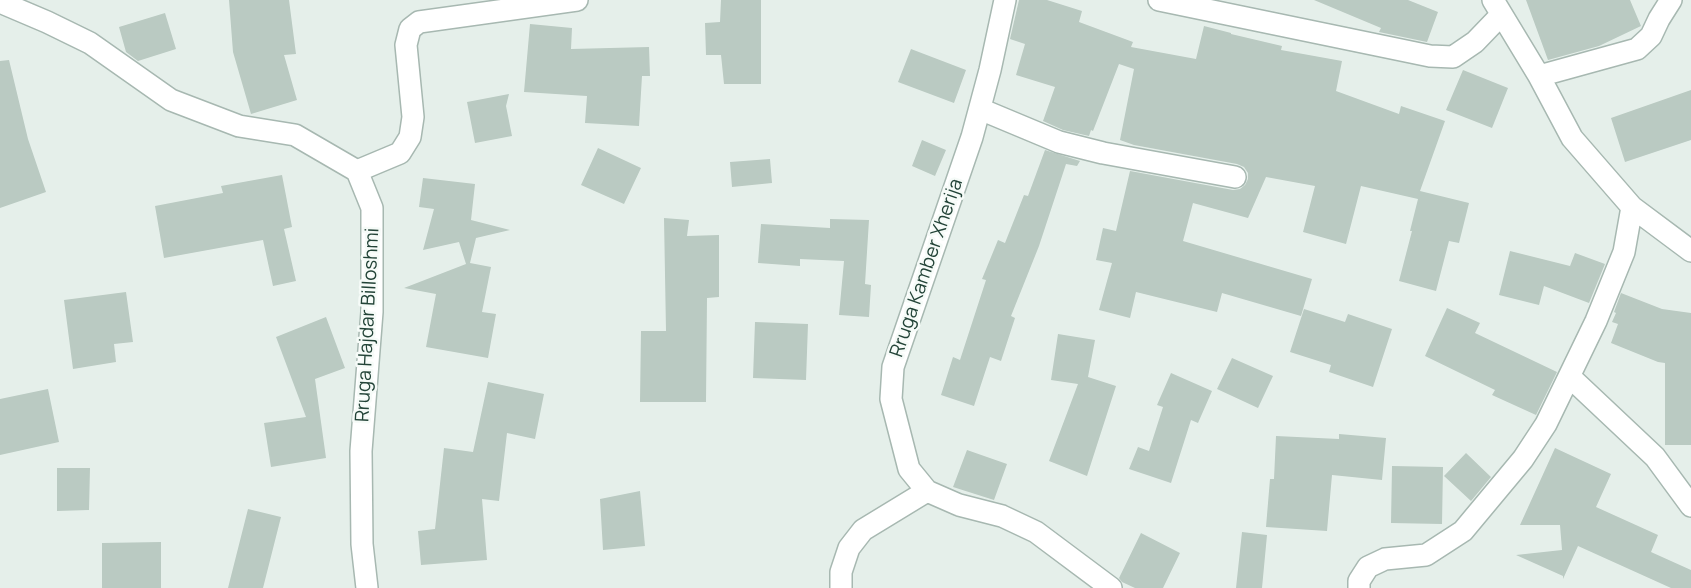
<!DOCTYPE html>
<html>
<head>
<meta charset="utf-8">
<style>
	body { margin:0 }
	canvas { display:block; background:#e5efea }
</style>
</head>
<body>
<canvas width="1691" height="588"></canvas>
<script>
const ctx = document.querySelector('canvas').getContext('2d');
ctx.lineJoin = 'round';
function paint(path, color) {
  ctx.fillStyle = color;
  ctx.fill(path, 'evenodd');
}
function toPath(rows) {
  const path = new Path2D();
  for (const r of rows) {
    path.moveTo(r[0], r[1]);
    for (let i = 2; i < r.length; i += 2) path.lineTo(r[i], r[i + 1]);
  }
  return path;
}
function strokePath(path, color, width, dash) {
  ctx.strokeStyle = color;
  ctx.lineWidth = width;
  ctx.lineCap = dash ? 'butt' : 'round';
  ctx.setLineDash(dash || []);
  ctx.stroke(path);
}
function label(font, color, halo, rows, align = 'center') {
  ctx.font = font + ' Manrope,sans-serif';
  ctx.lineWidth = 5;
  ctx.setLineDash([]);
  ctx.textBaseline = 'middle';
  ctx.strokeStyle = halo;
  ctx.fillStyle = color;
  for (const [text, x, y, turn = 0] of rows) {
    ctx.save();
    ctx.translate(x, y);
    ctx.rotate((+turn || 0) * Math.PI / 180);
    ctx.textAlign = isNaN(turn) ? turn : align;
    if (halo) ctx.strokeText(text, 0, 0);
    ctx.fillText(text, 0, 0);
    ctx.restore();
  }
}
const building = toPath([
	[229,0,289,0,296,54,284,55,297,100,251,114,233,52],
	[721,0,761,0,761,84,724,84,721,55,706,55,705,23,720,22],
	[1019,0,1047,0,1082,11,1079,22,1133,42,1131,47,1196,59,1204,26,1231,33,1231,34,1282,46,1281,50,1342,61,1336,91,1399,114,1401,106,1445,121,1420,191,1469,203,1459,243,1449,241,1436,291,1399,281,1412,231,1410,231,1418,199,1361,186,1346,244,1303,232,1315,186,1266,177,1248,218,1193,203,1183,241,1312,279,1301,316,1222,293,1217,312,1136,292,1130,318,1099,310,1112,263,1096,260,1103,228,1116,231,1130,171,1233,190,1240,189,1245,185,1248,179,1248,173,1244,167,1237,164,1134,145,1120,140,1134,69,1119,64,1093,131,1091,130,1089,136,1063,130,1043,121,1055,87,1016,75,1025,44,1010,39],
	[1314,0,1408,0,1438,12,1427,42,1379,32,1381,28],
	[1526,0,1630,0,1641,26,1599,46,1548,60],
	[165,13,176,49,138,61,126,52,119,27],
	[530,24,572,28,571,49,649,47,650,76,642,76,639,126,585,123,587,96,524,92],
	[911,49,966,70,954,103,898,82],
	[9,60,28,139,46,192,0,208,0,61],
	[1463,70,1508,88,1492,128,1446,110],
	[1691,90,1691,140,1625,162,1611,118],
	[509,94,506,106,512,136,475,143,467,102],
	[922,140,946,150,935,176,912,166],
	[598,148,641,168,624,204,581,185],
	[1045,150,1080,161,1077,166,1066,164,1039,246,1011,316,1015,318,1001,361,990,357,974,406,941,395,953,357,960,360,986,280,982,279,998,240,1005,243,1024,195,1028,196],
	[770,159,772,183,732,187,730,162],
	[282,175,292,227,284,229,296,281,273,286,263,240,164,258,155,206,223,193,221,186],
	[423,178,475,184,471,220,510,230,476,238,470,263,491,267,482,312,496,314,488,358,426,347,436,294,404,288,466,264,459,242,423,250,434,209,419,207],
	[664,218,689,220,687,236,719,235,719,297,707,298,706,402,640,402,641,331,666,331],
	[830,219,869,220,865,284,871,285,869,317,839,315,844,261,800,259,800,266,758,263,761,224,830,228],
	[1510,251,1570,266,1575,253,1605,264,1589,303,1544,286,1539,305,1499,295],
	[126,292,133,342,114,344,116,362,73,369,64,300],
	[1621,293,1662,309,1691,313,1691,445,1665,445,1665,363,1658,362,1611,343,1618,324,1612,322,1616,313,1614,312],
	[1447,308,1480,323,1475,333,1557,372,1536,415,1492,395,1495,390,1425,356],
	[1304,309,1345,322,1348,314,1392,329,1373,387,1329,372,1331,365,1290,352],
	[326,317,345,368,315,379,326,458,271,467,264,423,306,417,276,337],
	[755,322,808,324,806,380,753,378],
	[1058,334,1095,340,1088,377,1116,386,1087,476,1049,461,1078,384,1051,380],
	[1232,358,1273,376,1258,408,1217,389],
	[1171,373,1212,391,1198,423,1191,420,1171,483,1129,469,1138,447,1149,451,1163,407,1157,405],
	[488,382,544,394,535,439,507,433,499,501,482,499,487,560,421,565,418,531,435,529,444,448,473,452],
	[48,389,59,442,0,455,0,399],
	[1339,434,1386,438,1382,480,1332,475,1327,531,1266,527,1270,479,1274,479,1276,436,1339,439],
	[1555,448,1611,474,1596,507,1658,535,1651,552,1691,570,1691,588,1671,588,1578,546,1563,579,1563,576,1516,555,1562,550,1560,525,1520,525],
	[967,450,1007,464,994,500,953,487],
	[1466,453,1491,477,1471,501,1444,476],
	[1392,466,1443,467,1442,524,1391,523],
	[57,468,90,468,89,510,57,511],
	[640,491,645,546,603,550,600,499],
	[248,509,281,517,263,588,228,588],
	[1242,532,1267,535,1262,588,1236,588],
	[1141,533,1180,553,1163,588,1135,588,1122,582,1119,578],
	[161,542,161,588,102,588,102,543]
]);
const minor = toPath([
	[1005,0,990,70,972,137,893,367,891,399,909,469,927,491,959,505,1002,516,1036,532,1111,588],
	[1159,0,1430,56,1453,57,1475,42,1501,15],
	[1493,0,1539,76,1572,138,1632,207,1691,251],
	[0,2,47,22,90,43,171,100,239,126,295,135,357,171,372,208,372,312,361,451,362,544,367,588],
	[1539,76,1637,49,1651,36,1659,19,1671,0],
	[980,109,1059,142,1103,153,1235,177],
	[357,171,400,153,410,137,413,117,406,45,410,29,419,22,577,0],
	[1570,377,1655,457,1691,506],
	[841,588,841,572,849,548,863,530,927,491],
	[1359,588,1359,581,1368,567,1385,559,1426,555,1463,531,1523,459,1546,424,1596,321,1624,252,1632,207]
]);
const streetNames = [
	["Rruga Kamber Xherija",927,268,-71],
	["Rruga Hajdar Billoshmi",368,325,-87]
];
paint(building, '#bacac2');
strokePath(minor, '#a7b8b1', 24);
strokePath(minor, '#fff', 21);
label('19px', '#224337', '#f6fbf8', streetNames);
</script>
</body>
</html>
